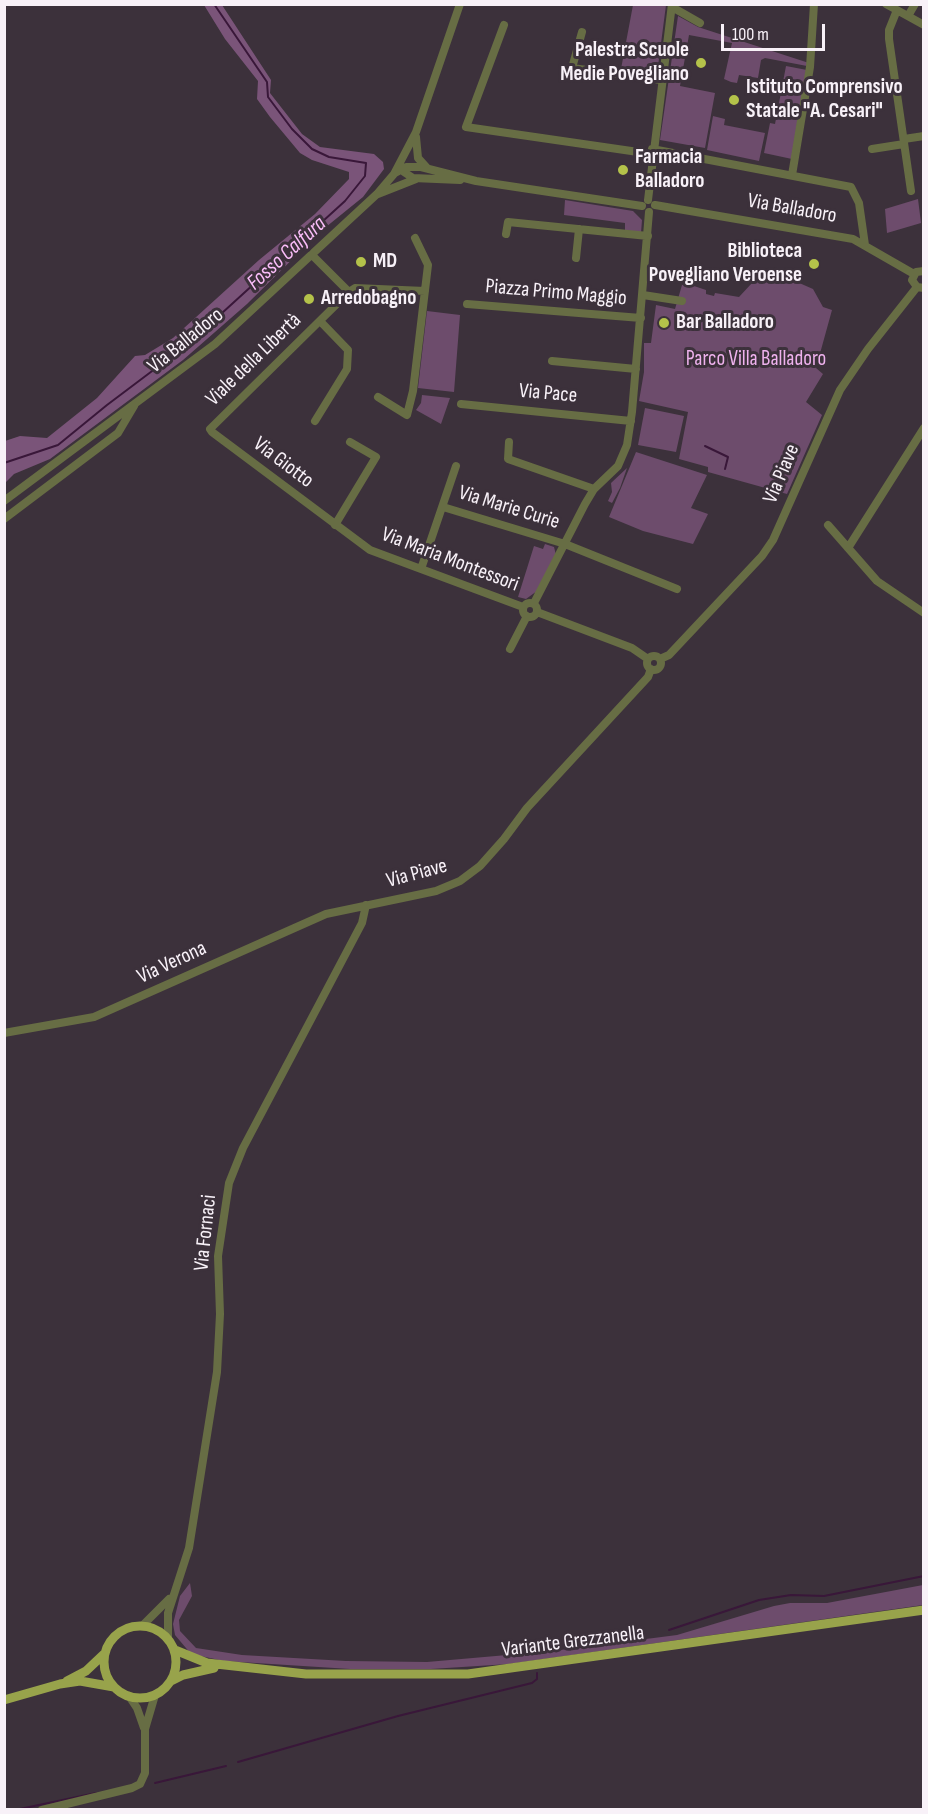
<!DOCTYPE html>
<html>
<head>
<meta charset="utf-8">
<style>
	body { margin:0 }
	#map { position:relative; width:928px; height:1814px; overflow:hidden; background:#3c313b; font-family:"Sofia Sans Condensed",sans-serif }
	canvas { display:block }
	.frame { position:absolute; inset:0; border:6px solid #f8f1f8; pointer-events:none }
	.scale { position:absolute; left:721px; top:24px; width:104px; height:27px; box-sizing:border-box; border:3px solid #f8f1f8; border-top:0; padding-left:8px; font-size:18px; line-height:21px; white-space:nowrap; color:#f8f1f8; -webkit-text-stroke:4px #3c313b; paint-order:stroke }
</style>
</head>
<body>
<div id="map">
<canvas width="928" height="1814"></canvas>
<div class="frame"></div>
<div class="scale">100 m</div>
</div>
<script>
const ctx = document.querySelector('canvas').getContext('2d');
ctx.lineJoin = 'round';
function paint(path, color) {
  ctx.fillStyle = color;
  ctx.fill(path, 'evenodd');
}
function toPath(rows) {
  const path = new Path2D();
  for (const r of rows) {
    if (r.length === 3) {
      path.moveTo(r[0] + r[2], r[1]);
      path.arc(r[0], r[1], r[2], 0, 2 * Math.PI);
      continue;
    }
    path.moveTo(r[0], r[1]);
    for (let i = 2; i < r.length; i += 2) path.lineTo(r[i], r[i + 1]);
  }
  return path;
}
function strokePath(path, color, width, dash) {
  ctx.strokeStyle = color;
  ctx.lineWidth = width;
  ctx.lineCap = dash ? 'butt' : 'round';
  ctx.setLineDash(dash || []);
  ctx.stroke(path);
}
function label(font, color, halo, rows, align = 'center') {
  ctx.font = font + ' "Sofia Sans Condensed",sans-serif';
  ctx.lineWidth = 6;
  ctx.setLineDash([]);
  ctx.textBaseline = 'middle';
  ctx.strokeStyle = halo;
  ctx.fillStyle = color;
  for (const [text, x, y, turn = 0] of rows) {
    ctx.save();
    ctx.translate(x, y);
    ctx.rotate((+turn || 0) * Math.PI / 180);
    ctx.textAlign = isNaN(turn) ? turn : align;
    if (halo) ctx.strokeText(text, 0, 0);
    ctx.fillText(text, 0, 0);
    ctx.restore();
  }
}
const green = toPath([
	[633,5,666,5,657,74,621,69],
	[678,16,698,27,809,63,807,66,765,58,761,60,758,78,739,75,737,83,731,82,724,79,732,43,689,35,680,86,715,93,705,148,660,140],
	[786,66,807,70,792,159,764,153,770,123,775,124],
	[713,116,725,119,724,125,765,133,759,161,707,150],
	[918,199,921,223,887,233,885,209],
	[565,200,633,211,642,220,641,233,625,230,625,223,564,215],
	[659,269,686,274,684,283,657,278],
	[755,269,798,274,797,282,813,289,823,307,832,310,816,368,823,374,806,402,822,415,787,494,708,472,708,467,679,459,688,412,639,401,644,372,644,343,651,343,656,305,675,309,682,285,688,284,706,290,706,294,714,296,715,293,739,297,752,283],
	[427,311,460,315,454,392,418,388],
	[422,395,450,398,441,424,416,410,421,403],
	[645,408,684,416,676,452,638,445],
	[636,452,707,475,691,508,708,514,693,544,643,531,609,517],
	[627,468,620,488,612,503,608,501,612,492,611,483],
	[545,544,554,547,556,555,537,591,526,599,518,597,534,546,543,549],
	[190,1583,192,1596,179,1620,180,1631,196,1648,242,1655,346,1661,427,1662,553,1651,677,1635,774,1606,790,1603,827,1603,923,1585,923,1605,509,1664,431,1669,350,1669,224,1661,191,1654,175,1635,173,1624,180,1596]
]);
const forest = toPath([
	[204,5,222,5,271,80,270,93,302,134,320,147,374,154,383,162,384,169,363,197,321,231,247,304,183,360,50,459,14,474,5,483,5,441,20,436,47,438,97,398,135,356,145,355,173,338,259,260,315,214,349,179,349,172,312,160,300,153,270,117,257,99,258,81,225,39]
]);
const stream = toPath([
	[705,446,728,457,725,469],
	[4,463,58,445,107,405,188,344,345,201,365,176,366,163,329,157,312,149,292,129,268,97,267,82,214,4],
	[669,1630,759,1600,791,1595,824,1596,924,1576],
	[238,1762,398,1716,532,1683,537,1679,537,1673],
	[155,1783,226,1766],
	[15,1810,96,1793]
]);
const minor = toPath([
	[886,4,924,25],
	[672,7,700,23],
	[897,10,889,30,889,39,911,191],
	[908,16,915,4],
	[504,25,466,127,652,154],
	[582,32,572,68,661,80],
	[416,137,418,158,427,168],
	[904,139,924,136],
	[652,149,851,187,859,203,865,245],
	[872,149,904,144],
	[400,165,404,172,413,178,460,180],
	[395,173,406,167,421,167,476,181,642,206],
	[792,175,810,67,814,4],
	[378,194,416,179],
	[648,200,672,4],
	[655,205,853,239,914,274],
	[506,234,508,222,648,236],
	[312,255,349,292,355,288,425,291],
	[576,258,579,229],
	[924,271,916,272,912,280,917,287,924,288],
	[349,292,210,429,212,432,370,550,523,607],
	[643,295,682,301],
	[467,304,641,318],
	[552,361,636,369],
	[378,397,407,415,413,391,428,265,415,238],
	[461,404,631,421],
	[315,421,347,369,348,350,320,321],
	[509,442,508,459,594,489],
	[4,501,215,344,377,194,394,174,416,132,460,4],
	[443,507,565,544,677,589],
	[4,519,118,433,134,406],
	[335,525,376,457,350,442],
	[828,525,877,581,924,613],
	[848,548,924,428],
	[421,569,456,466],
	[530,610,7],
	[534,603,585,504,594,489,618,466,627,445,632,412,649,212],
	[537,612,632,648,648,659],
	[510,649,527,616],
	[654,663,7],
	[660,659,669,655,762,556,773,540,840,390,868,349,917,287],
	[4,1033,94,1017,326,914,436,891,460,881,480,866,504,839,527,808,648,677,651,669],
	[143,1625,169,1599],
	[168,1638,168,1613,189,1548,217,1372,220,1314,218,1256,229,1183,243,1148,362,923,366,905],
	[129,1696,137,1708,144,1728],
	[42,1810,132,1788,140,1784,145,1773,145,1729,155,1695]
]);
const major = toPath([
	[140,1662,36],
	[175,1650,207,1663,306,1674,468,1674,924,1610],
	[67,1681,86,1671,104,1654],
	[171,1681,183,1675,214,1668],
	[4,1700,60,1684,80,1681,114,1687]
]);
const markers = [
	[701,63,6,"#b4c24a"],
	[734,100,6,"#b4c24a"],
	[623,170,6,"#b4c24a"],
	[361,262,6,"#b4c24a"],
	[814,264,6,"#b4c24a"],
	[309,299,6,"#b4c24a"],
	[664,323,6,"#b4c24a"]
];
const poiNames = [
	["Palestra Scuole",689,51,"right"],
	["Medie Povegliano",689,75,"right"],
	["Istituto Comprensivo",746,88],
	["Statale \"A. Cesari\"",746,112],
	["Farmacia",635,158],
	["Balladoro",635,182],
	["Biblioteca",802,252,"right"],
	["Povegliano Veroense",802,276,"right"],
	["MD",373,262],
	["Arredobagno",321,299],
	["Bar Balladoro",676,323]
];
const streetNames = [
	["Via Balladoro",792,209,10],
	["Piazza Primo Maggio",556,293,5],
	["Via Balladoro",186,341,-39],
	["Viale della Libertà",254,360,-44],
	["Via Pace",548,394,5],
	["Via Giotto",283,463,37],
	["Via Piave",782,474,-67],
	["Via Marie Curie",509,508,17],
	["Via Maria Montessori",450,560,21],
	["Via Piave",417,874,-15],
	["Via Verona",172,963,-25],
	["Via Fornaci",206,1233,-84],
	["Variante Grezzanella",573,1642,-7]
];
const parkNames = [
	["Parco Villa Balladoro",756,360]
];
const waterNames = [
	["Fosso Calfura",287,254,-42]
];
paint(green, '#6d4c6c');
paint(forest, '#7a5479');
strokePath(stream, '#391739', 2);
strokePath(minor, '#676d44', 8);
strokePath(major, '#98a34b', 9);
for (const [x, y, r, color] of markers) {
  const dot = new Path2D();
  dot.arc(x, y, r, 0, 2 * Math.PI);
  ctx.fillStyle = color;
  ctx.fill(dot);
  strokePath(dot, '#3c313b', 2);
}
label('bold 21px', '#f8f1f8', '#3c313b', poiNames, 'left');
label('21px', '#f8f1f8', '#3c313b', streetNames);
label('21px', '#efb2ee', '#3c313b', parkNames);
label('italic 22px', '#fabdf9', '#3c313b', waterNames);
</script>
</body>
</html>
